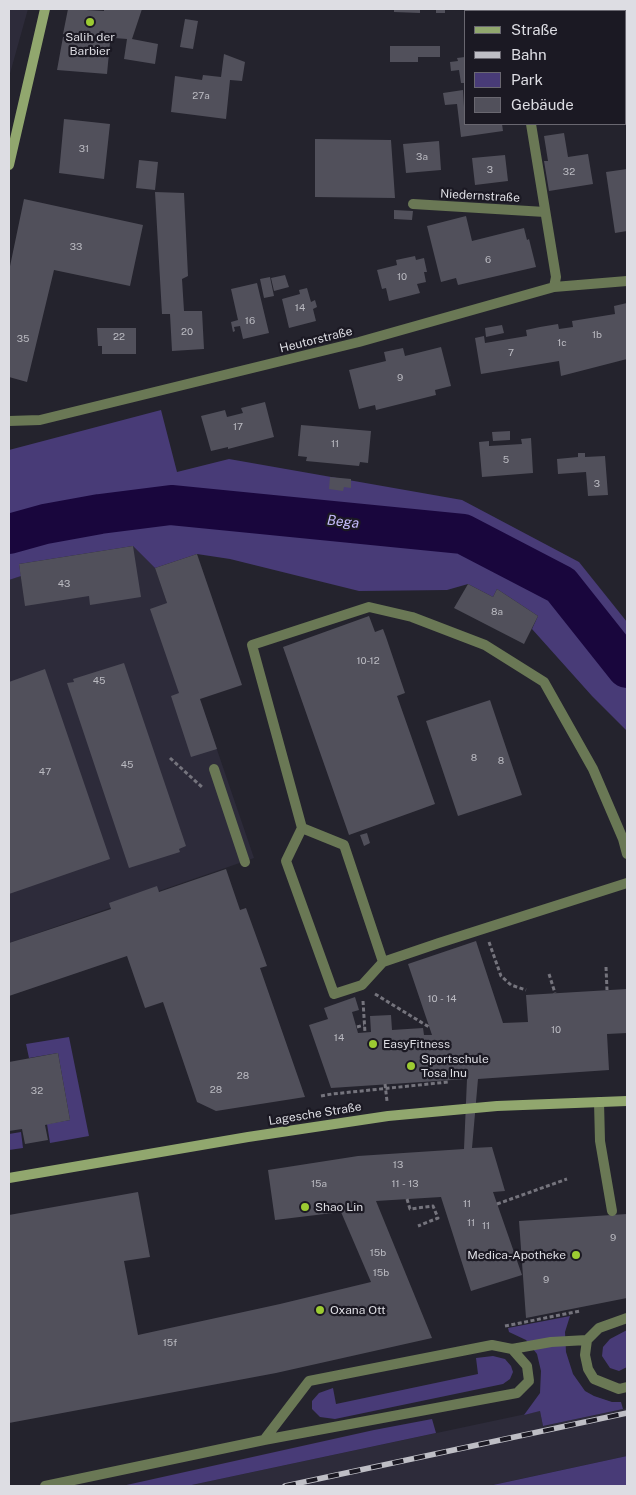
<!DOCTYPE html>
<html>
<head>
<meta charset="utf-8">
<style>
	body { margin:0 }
	#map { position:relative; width:636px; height:1495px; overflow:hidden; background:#24232d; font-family:"Public Sans",sans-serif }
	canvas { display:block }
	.frame { position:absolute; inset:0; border:10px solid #dddde3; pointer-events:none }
	.legend { position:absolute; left:464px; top:10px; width:162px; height:115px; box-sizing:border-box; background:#1b1923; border:1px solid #696770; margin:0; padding:6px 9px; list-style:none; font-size:15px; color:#dddde3 }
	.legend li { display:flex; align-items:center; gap:10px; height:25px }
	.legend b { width:25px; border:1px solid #696770 }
</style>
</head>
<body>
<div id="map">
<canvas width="636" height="1495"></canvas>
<div class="frame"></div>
<ul class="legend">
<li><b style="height:6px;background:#91a76e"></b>Straße</li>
<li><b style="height:6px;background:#bebec5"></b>Bahn</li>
<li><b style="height:14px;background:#483b77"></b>Park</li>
<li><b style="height:14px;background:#51505b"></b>Gebäude</li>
</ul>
</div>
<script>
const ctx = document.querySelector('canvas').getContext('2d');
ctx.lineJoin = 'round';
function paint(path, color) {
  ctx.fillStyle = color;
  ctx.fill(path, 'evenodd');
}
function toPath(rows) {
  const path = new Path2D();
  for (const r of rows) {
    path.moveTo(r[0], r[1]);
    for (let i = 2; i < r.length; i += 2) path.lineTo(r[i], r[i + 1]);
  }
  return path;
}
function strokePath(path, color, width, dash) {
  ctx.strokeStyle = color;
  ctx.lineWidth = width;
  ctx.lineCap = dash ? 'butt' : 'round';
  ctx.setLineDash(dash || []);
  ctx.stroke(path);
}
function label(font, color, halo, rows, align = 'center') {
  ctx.font = font + ' "Public Sans",sans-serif';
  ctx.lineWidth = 4.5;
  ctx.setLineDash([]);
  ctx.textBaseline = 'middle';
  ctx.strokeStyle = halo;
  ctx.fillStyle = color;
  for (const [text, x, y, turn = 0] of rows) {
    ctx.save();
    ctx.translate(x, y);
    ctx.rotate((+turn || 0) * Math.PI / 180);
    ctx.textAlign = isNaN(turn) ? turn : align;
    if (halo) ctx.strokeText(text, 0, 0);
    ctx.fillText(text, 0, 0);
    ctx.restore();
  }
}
const built = toPath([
	[9,9,28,9,9,77],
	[133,546,155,568,254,858,9,943,9,580,20,576,19,564],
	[627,1408,627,1456,488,1486,187,1486,540,1411,543,1426]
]);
const green = toPath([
	[161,410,177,472,229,459,462,500,579,562,627,622,627,731,592,696,532,629,538,616,497,589,493,597,468,584,447,590,359,591,230,559,197,554,155,568,133,546,19,564,21,576,9,580,9,450],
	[69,1037,89,1136,50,1143,47,1124,70,1120,58,1053,29,1058,26,1044],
	[21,1132,23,1148,9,1150,9,1134],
	[570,1316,565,1332,566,1352,573,1374,585,1391,594,1396,612,1402,621,1402,623,1409,543,1426,540,1411,524,1415,540,1393,541,1371,537,1354,526,1340,509,1332,508,1328],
	[627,1330,627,1367,619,1371,610,1368,602,1356,603,1347,610,1339],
	[493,1356,505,1359,511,1366,513,1372,510,1379,503,1384,335,1419,320,1417,312,1409,312,1401,319,1393,333,1388,336,1404,478,1374,476,1358],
	[432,1419,436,1433,187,1486,122,1486,374,1430],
	[627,1456,627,1486,488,1486,493,1485]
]);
const river = toPath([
	[9,534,45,524,100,514,171,505,463,534,561,585,627,668]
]);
const building = toPath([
	[68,9,104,11,104,9,142,9,132,39,158,44,155,64,124,59,127,39,63,34],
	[394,9,420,9,420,13,394,12],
	[436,9,445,9,445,13,436,13],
	[185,19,198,21,193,49,180,47],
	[625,34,627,34,627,94,625,94],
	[63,37,110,42,107,74,57,70],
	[390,46,440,46,440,57,418,57,418,62,390,62],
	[224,54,245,62,242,81,230,80,226,119,171,112,175,76,202,80,203,75,221,77],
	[465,57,465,83,461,83,459,70,451,71,450,62,458,61,457,58],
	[463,90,465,124,502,124,503,131,461,137,457,104,445,105,443,93],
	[64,119,110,124,104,179,59,173],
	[564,133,568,157,588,154,593,184,549,191,544,161,548,161,544,136],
	[315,139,391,140,395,198,315,197],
	[439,141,441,170,406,173,403,144],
	[505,155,508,181,475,185,472,158],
	[139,160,158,162,155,190,136,188],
	[627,169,627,231,615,233,606,172],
	[155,192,184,193,188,276,182,279,184,311,202,311,204,349,172,351,170,314,162,314],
	[24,199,143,225,130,286,54,270,27,382,9,377,9,271],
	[394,210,413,211,412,220,394,219],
	[466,216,472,241,524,228,527,240,529,239,536,267,458,285,456,278,441,282,427,226],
	[415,256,416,260,424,258,427,272,424,272,426,282,417,284,420,293,389,301,386,288,382,289,377,270,397,265,396,260],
	[285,275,289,287,274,291,271,278],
	[270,277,274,296,264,298,260,279],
	[257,283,269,333,243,339,240,326,234,327,235,331,233,332,231,322,238,320,231,289],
	[307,288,311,302,315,300,317,307,313,309,316,321,289,328,282,299,300,294,299,290],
	[627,303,627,359,561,376,559,361,481,374,475,338,484,336,485,343,527,336,526,330,540,327,558,324,559,329,573,327,572,321,615,314,614,306],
	[502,325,504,333,486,337,485,328],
	[97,328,136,328,136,354,102,354,102,346,98,346],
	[441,347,451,386,435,390,436,395,376,410,375,405,359,409,349,370,386,361,384,352,403,348,405,356],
	[265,402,274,437,228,449,228,447,211,451,201,416,225,410,227,417,243,413,241,408],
	[301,425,371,431,368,463,360,462,359,466,306,461,307,457,298,456],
	[510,431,510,440,493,441,492,432],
	[531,438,533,473,482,477,479,442,489,441,489,446,522,444,521,439],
	[578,453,585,453,585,457,605,456,608,495,588,496,586,472,558,474,557,459,578,457],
	[330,477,351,479,351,488,344,487,343,491,329,489],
	[133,546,141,597,90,605,89,596,25,606,19,564],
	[197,554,242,685,200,699,217,749,191,757,171,696,179,693,150,609,167,603,155,568],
	[468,584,493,597,497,589,538,616,524,644,454,608],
	[369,616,375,632,383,629,386,637,405,693,397,696,435,804,349,835,283,647],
	[124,663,186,846,179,849,180,852,129,868,67,683,74,682,73,679],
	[45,669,110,859,9,894,9,682],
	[490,700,522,795,458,816,426,721],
	[367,833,370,843,364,846,360,835],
	[226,869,240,910,246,908,267,966,260,968,305,1097,216,1111,197,1102,163,1002,145,1008,127,956,9,996,9,943,111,909,109,903,157,886,159,892],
	[476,941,503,1023,528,1022,526,995,627,989,627,1033,607,1034,609,1070,478,1079,472,1148,492,1147,505,1191,493,1192,522,1275,471,1291,441,1197,376,1201,432,1338,276,1373,9,1423,9,1215,138,1192,150,1257,124,1261,138,1335,280,1304,371,1282,341,1212,275,1220,268,1170,358,1156,464,1149,467,1079,331,1088,309,1025,328,1019,324,1008,355,997,359,1010,352,1012,358,1033,371,1032,370,1016,391,1015,392,1030,423,1028,424,1035,432,1035,408,964],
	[58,1053,70,1120,45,1125,48,1140,25,1144,22,1129,9,1131,9,1062],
	[627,1214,627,1298,526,1318,519,1221]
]);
const path = toPath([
	[170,758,203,788],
	[489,942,501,976,511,985,526,990],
	[606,967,607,990],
	[549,974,555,993],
	[375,994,429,1027],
	[363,1001,365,1033],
	[357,1027,364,1025],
	[385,1084,387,1101],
	[321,1096,332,1094,448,1082],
	[407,1199,410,1209,433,1206,438,1218,418,1226],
	[497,1204,567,1179],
	[505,1326,580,1311]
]);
const lane = toPath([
	[413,204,545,212],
	[214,769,245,862],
	[302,828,344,845,383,962,362,985,334,994,286,861,302,828,252,645,369,607,412,617,485,645,544,682,593,769,623,839,627,854],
	[383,962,439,943,627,883],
	[599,1102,600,1141,612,1211],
	[627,1318,599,1328,587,1340,585,1355,588,1369,594,1379,619,1389,627,1387],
	[264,1440,517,1393,529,1381,527,1366,512,1349],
	[45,1486,264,1440,309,1381,492,1345,512,1349,551,1342,587,1340]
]);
const street = toPath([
	[512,9,513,11],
	[531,124,556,277,554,287],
	[9,421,40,420,359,342,554,287,627,281]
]);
const secondary = toPath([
	[9,165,45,9],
	[9,1178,248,1137,388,1116,497,1106,627,1101]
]);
const rail = toPath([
	[285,1486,627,1413]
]);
const markers = [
	[90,22,5,"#9ccb32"],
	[373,1044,5,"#9ccb32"],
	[411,1066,5,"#9ccb32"],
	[305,1207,5,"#9ccb32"],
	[576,1255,5,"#9ccb32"],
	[320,1310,5,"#9ccb32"]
];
const numberNames = [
	["27a",201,96],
	["31",84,149],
	["3a",422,157],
	["3",490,170],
	["32",569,172],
	["33",76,247],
	["6",488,260],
	["10",402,277],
	["14",300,308],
	["16",250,321],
	["20",187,332],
	["1b",597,335],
	["22",119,337],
	["35",23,339],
	["1c",562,343],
	["7",511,353],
	["9",400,378],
	["17",238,427],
	["11",335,444],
	["5",506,460],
	["3",597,484],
	["43",64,584],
	["8a",497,612],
	["10-12",368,661],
	["45",99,681],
	["8",474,758],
	["8",501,761],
	["45",127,765],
	["47",45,772],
	["10 - 14",442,999],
	["10",556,1030],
	["14",339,1038],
	["28",243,1076],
	["28",216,1090],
	["32",37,1091],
	["13",398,1165],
	["15a",319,1184],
	["11 - 13",405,1184],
	["11",467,1204],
	["11",471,1223],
	["11",486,1226],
	["9",613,1238],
	["15b",378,1253],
	["15b",381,1273],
	["9",546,1280],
	["15f",170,1343]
];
const poiNames = [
	["Salih der",90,37,"center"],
	["Barbier",90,51,"center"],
	["EasyFitness",383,1044],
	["Sportschule",421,1059],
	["Tosa Inu",421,1073],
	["Shao Lin",315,1207],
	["Medica-Apotheke",566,1255,"right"],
	["Oxana Ott",330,1310]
];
const streetNames = [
	["Niedernstraße",480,196,3],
	["Heutorstraße",316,340,-14],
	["Lagesche Straße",315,1114,-9]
];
const waterNames = [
	["Bega",343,522,6]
];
paint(built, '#2d2b3a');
paint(green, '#483b77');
strokePath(river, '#19063d', 40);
paint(building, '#51505b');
strokePath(path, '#75747d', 3, [4, 2.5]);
strokePath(lane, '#6a7855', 10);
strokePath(street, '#6a7855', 10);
strokePath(secondary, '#91a76e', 10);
strokePath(rail, '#bebec5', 5.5);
strokePath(rail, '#1b1923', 4, [11]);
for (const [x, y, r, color] of markers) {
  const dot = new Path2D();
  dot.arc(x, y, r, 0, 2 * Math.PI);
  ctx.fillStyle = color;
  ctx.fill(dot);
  strokePath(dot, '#1b1923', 2);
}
label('10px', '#babac1', null, numberNames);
label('12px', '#dddde3', '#1b1923', poiNames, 'left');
label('12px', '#dddde3', '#1b1923', streetNames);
label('italic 14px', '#c7bdfe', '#1b1923', waterNames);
</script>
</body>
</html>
